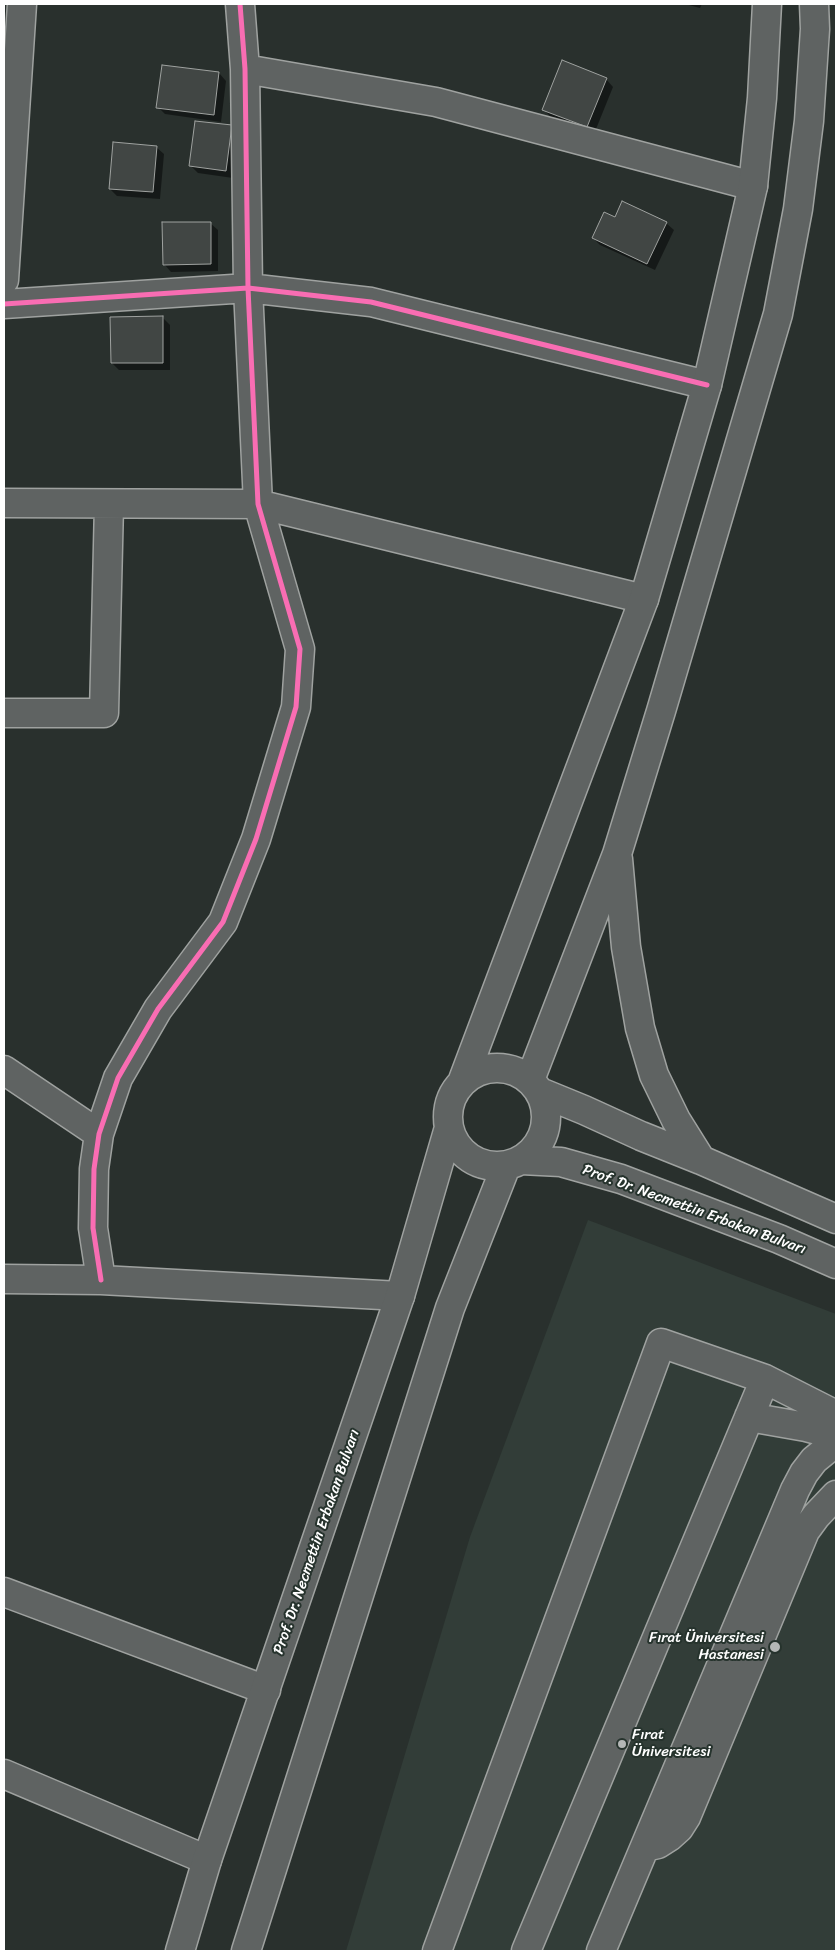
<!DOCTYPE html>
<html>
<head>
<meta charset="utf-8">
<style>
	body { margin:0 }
	#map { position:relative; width:840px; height:1955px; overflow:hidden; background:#29302d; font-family:Sriracha,sans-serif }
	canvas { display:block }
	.frame { position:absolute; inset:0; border:5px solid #fff; pointer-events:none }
</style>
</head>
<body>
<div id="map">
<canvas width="840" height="1955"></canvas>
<div class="frame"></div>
</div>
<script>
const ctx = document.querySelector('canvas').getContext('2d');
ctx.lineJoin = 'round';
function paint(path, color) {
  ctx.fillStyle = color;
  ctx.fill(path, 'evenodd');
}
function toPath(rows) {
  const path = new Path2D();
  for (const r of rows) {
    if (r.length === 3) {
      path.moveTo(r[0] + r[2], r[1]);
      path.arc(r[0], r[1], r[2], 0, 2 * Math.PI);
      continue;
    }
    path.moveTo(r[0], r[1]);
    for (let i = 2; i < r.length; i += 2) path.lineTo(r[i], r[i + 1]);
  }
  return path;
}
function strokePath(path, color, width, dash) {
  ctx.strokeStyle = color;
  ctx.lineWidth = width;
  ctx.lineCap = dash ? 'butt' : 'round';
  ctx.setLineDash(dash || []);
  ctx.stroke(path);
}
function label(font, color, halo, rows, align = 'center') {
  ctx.font = font + ' Sriracha,sans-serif';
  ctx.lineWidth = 4;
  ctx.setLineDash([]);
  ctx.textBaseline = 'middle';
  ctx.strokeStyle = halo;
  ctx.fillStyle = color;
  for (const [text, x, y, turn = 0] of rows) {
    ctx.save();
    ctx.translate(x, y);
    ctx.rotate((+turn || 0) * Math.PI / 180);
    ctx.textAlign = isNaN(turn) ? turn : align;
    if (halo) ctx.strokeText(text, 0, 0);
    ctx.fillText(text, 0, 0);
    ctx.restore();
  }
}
const built = toPath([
	[588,1220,836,1314,836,1951,346,1951,470,1537]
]);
const shadow = toPath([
	[685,4,702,4,700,8],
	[219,73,226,81,221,122,165,114,158,107],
	[606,79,613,87,594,134,551,117,544,110],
	[231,127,239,134,233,178,198,173,191,166],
	[156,147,164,154,160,199,117,196,110,189],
	[616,219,666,223,674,230,655,270,600,245,593,238],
	[210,223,218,230,218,271,171,272,164,264],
	[162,317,170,325,170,370,119,370,112,363]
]);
const building = toPath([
	[562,60,607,78,587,127,542,110,562,60],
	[162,65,219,72,214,115,156,108,162,65],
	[195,121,232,125,226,171,189,166,195,121],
	[113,142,157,146,153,192,109,189,113,142],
	[622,201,667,222,647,264,592,238,604,212,615,217,622,201],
	[162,222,211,222,211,264,163,265,162,222],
	[163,316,163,363,111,363,110,317,163,316]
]);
const minor = toPath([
	[245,69,436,102,753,186],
	[4,280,22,4],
	[4,304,248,288,371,302,707,385],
	[4,503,258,504,644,599],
	[4,713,104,713,109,504],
	[4,1070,99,1134],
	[4,1279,101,1280,400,1296],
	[101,1280,93,1228,94,1169,99,1134,118,1078,158,1009,223,922,256,839,296,707,300,649,258,504,248,288,245,69,240,4],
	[749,1417,806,1427,836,1435],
	[4,1592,266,1690],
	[4,1774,207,1860],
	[645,1847,658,1844,669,1837,679,1828,686,1817,805,1531,816,1516,836,1495],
	[437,1951,661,1343,765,1379,836,1415],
	[526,1951,765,1379],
	[601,1951,795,1490,804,1473,814,1460,836,1442]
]);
const major = toPath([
	[618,859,626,947,640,1028,654,1075,676,1120,701,1160],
	[497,1117,49],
	[463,1080,644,599,707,385,753,186,762,98,767,4],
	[530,1080,617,854,661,711,778,314,798,209,809,121,815,29,814,4],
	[540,1092,584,1110,641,1136,701,1160,836,1219],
	[521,1160,561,1162,621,1179,779,1239,836,1264],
	[180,1951,207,1860,400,1296,448,1131],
	[246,1951,450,1308,506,1166]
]);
const cycleway = toPath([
	[4,304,248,288,371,302,707,385],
	[101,1280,93,1228,94,1169,99,1134,118,1078,158,1009,223,922,256,839,296,707,300,649,258,504,248,288,245,69,240,4]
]);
const markers = [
	[775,1647,6,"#b4b7b6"],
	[622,1744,5,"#b4b7b6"]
];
const streetNames = [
	["Prof. Dr. Necmettin Erbakan Bulvarı",694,1210,20],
	["Prof. Dr. Necmettin Erbakan Bulvarı",317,1542,-71]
];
const poiNames = [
	["Fırat Üniversitesi",764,1638],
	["Hastanesi",764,1655],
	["Fırat",632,1735,"left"],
	["Üniversitesi",632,1752,"left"]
];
paint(built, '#323d38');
paint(shadow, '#0007');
paint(building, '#414644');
strokePath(building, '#9fa2a0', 1);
strokePath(minor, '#9fa2a0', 31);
strokePath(major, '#9fa2a0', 31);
strokePath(minor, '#5f6362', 28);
strokePath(major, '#5f6362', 28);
strokePath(cycleway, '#f96db3', 5);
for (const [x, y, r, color] of markers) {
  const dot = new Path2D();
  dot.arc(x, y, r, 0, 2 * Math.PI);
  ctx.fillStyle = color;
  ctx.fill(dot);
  strokePath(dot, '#26332d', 2);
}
label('15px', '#fff', '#26332d', streetNames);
label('15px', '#fff', '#26332d', poiNames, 'right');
</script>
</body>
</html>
